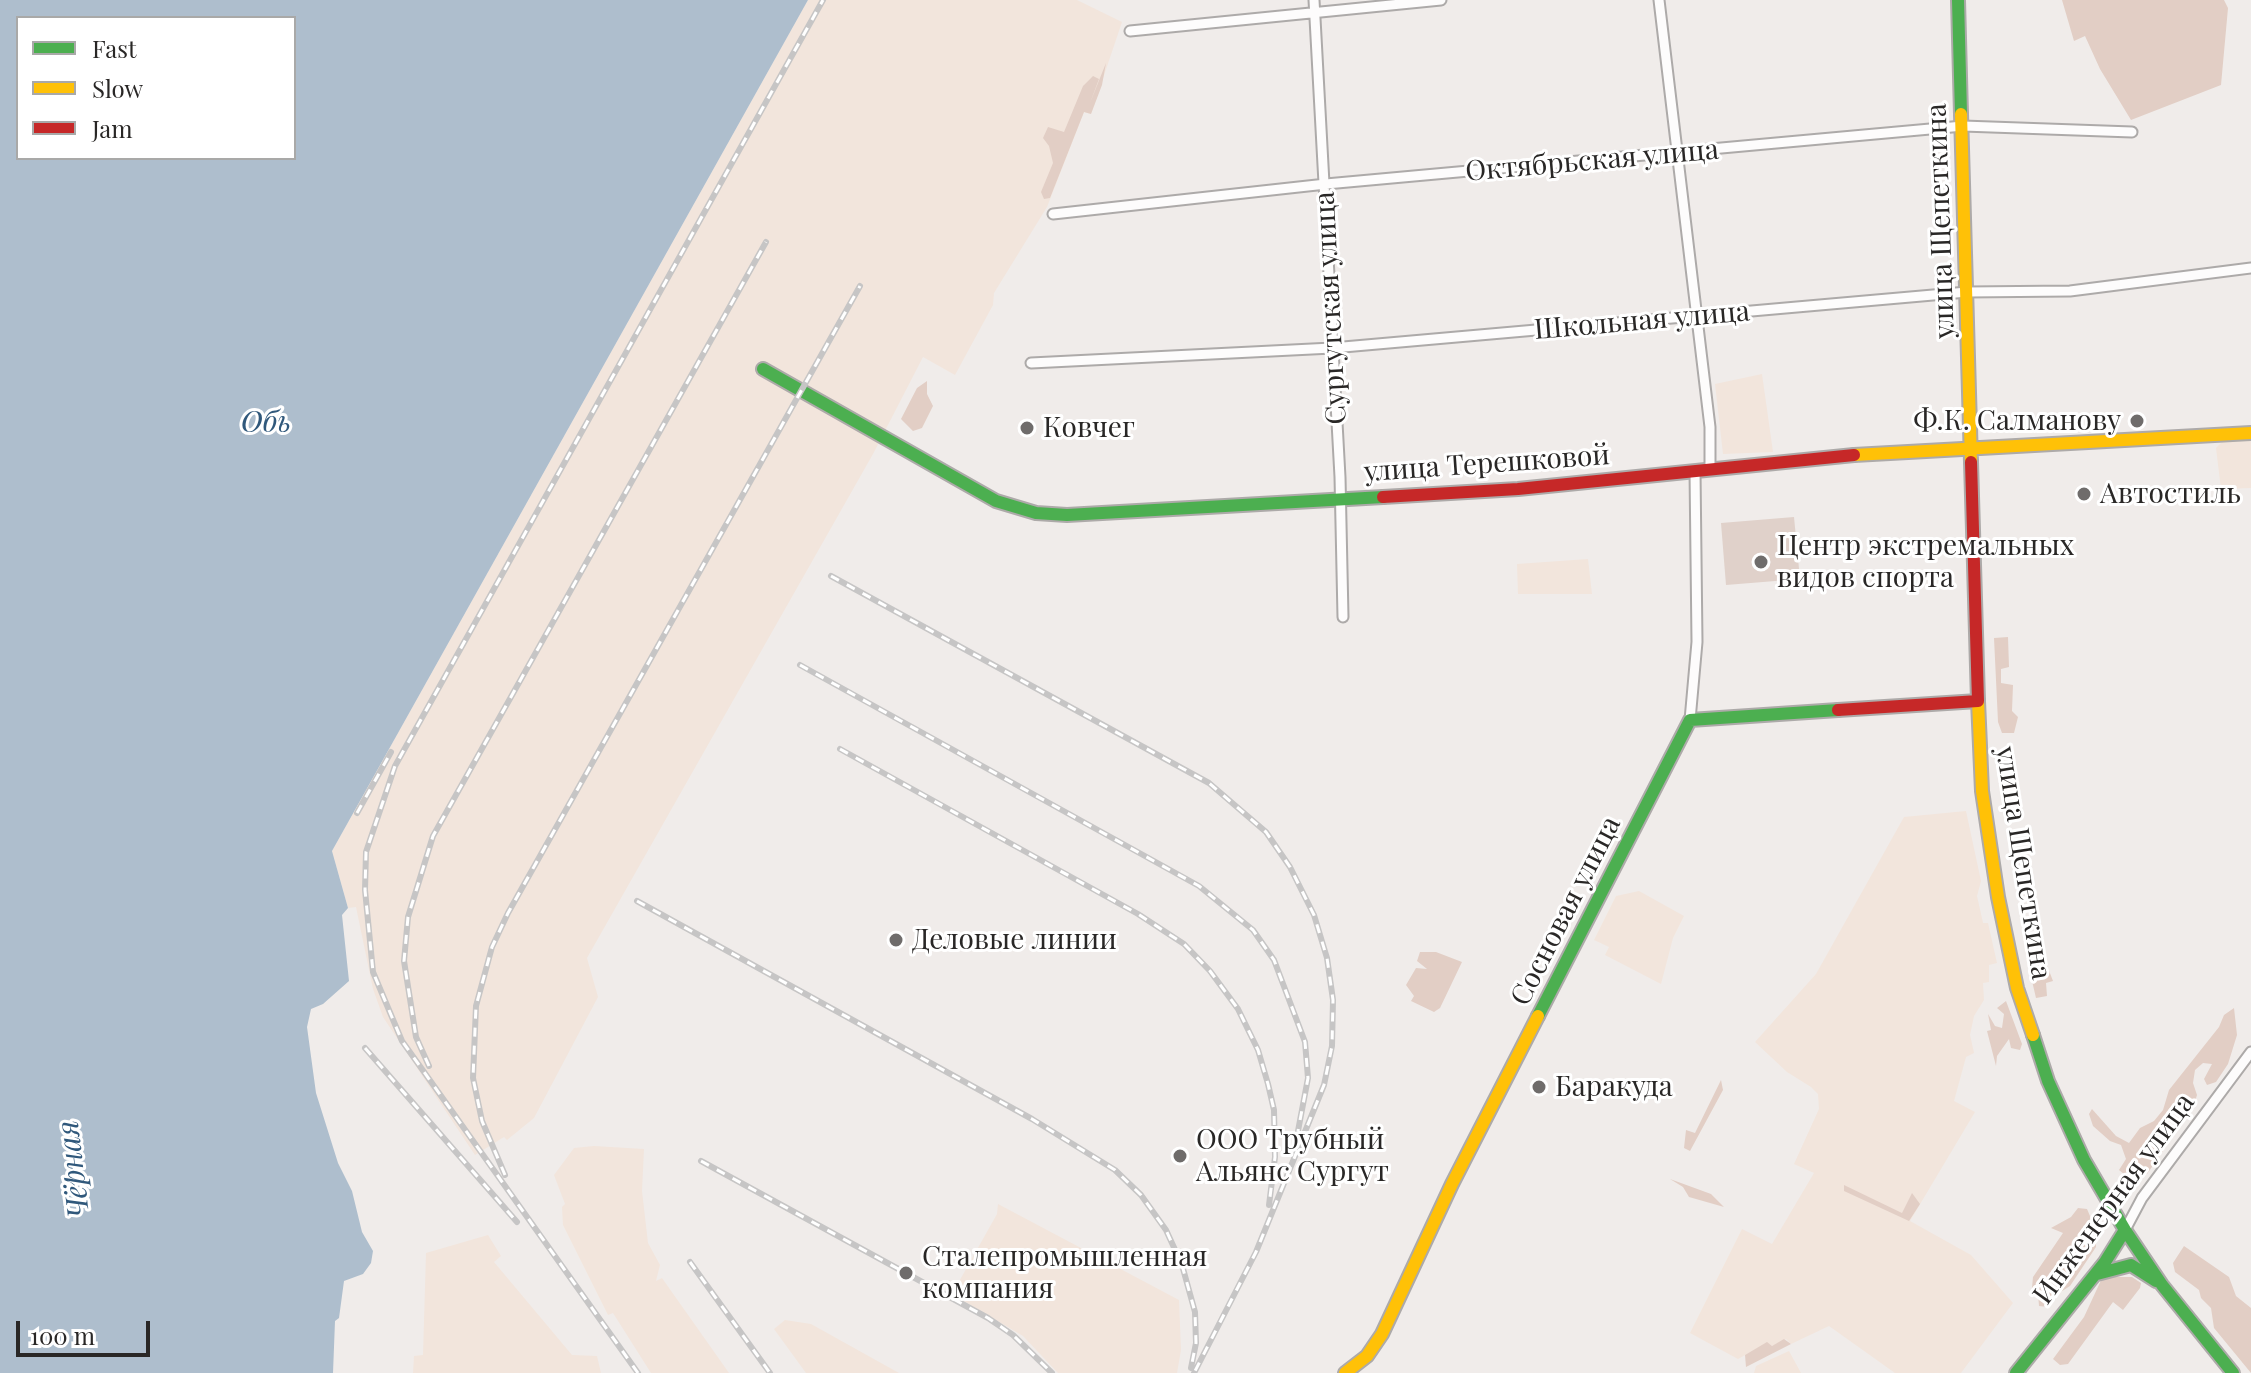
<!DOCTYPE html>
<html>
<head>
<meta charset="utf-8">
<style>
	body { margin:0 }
	#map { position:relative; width:2251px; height:1373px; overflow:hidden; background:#f0ecea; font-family:"Playfair Display",serif }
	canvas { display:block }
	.legend { position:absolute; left:16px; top:16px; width:280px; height:144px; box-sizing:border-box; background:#fff; border:2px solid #a9a9a8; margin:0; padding:10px 14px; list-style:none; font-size:24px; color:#292726 }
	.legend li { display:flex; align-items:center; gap:16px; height:40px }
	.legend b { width:40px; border:2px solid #a9a9a8 }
	.scale { position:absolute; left:16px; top:1321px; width:134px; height:36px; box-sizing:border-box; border:4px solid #292726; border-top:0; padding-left:10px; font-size:24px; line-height:28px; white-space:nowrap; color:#292726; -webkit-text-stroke:6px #fff; paint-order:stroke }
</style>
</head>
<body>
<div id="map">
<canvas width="2251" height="1373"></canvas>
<ul class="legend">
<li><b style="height:10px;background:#4caf50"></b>Fast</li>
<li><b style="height:10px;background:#ffc107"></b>Slow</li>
<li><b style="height:10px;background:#c62828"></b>Jam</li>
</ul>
<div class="scale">100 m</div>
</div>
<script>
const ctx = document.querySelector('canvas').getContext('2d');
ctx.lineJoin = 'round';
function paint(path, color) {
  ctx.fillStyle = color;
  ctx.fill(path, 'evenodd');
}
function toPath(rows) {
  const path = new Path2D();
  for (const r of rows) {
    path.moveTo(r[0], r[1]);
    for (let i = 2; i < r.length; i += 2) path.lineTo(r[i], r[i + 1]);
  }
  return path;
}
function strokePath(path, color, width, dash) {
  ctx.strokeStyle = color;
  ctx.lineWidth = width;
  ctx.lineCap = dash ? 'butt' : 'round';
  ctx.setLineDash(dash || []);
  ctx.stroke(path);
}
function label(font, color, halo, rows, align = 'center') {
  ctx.font = font + ' "Playfair Display",serif';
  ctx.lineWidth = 6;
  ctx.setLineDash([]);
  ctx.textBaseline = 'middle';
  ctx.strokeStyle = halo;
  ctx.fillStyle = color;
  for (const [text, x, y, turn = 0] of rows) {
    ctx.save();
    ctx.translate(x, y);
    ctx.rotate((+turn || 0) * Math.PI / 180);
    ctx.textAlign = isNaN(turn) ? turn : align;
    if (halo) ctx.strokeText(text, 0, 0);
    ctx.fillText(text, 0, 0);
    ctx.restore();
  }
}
const industrial = toPath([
	[808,0,1077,0,1122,22,1091,114,1084,112,1047,207,994,293,993,305,955,375,923,357,873,454,587,958,598,997,534,1118,507,1140,504,1137,475,1155,383,1017,373,989,356,907,348,908,332,851],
	[1762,374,1773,452,1723,454,1715,384],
	[2251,440,2251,488,2221,489,2216,448,2223,441],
	[1588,559,1592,594,1518,594,1517,564],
	[1966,811,1981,881,1977,896,1983,923,1988,923,1997,963,1989,965,1989,982,1983,983,1984,1000,1974,1016,1970,1035,1974,1053,1966,1057,1954,1101,1975,1112,1910,1221,1971,1255,2013,1303,1961,1373,1895,1373,1829,1326,1791,1344,1786,1339,1772,1346,1767,1343,1738,1359,1690,1333,1742,1229,1772,1244,1814,1173,1794,1164,1819,1109,1818,1094,1811,1087,1787,1072,1755,1042,1816,974,1904,817],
	[1639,891,1684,916,1673,938,1661,984,1605,955,1609,947,1594,940,1616,896],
	[594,1146,644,1149,642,1191,648,1243,660,1265,656,1281,662,1278,729,1373,651,1373,613,1313,608,1315,563,1225,562,1207,565,1204,554,1175,574,1148],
	[998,1204,1179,1300,1181,1350,1177,1373,1058,1373,1023,1336,952,1294,997,1214],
	[488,1235,501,1256,494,1262,572,1355,597,1356,601,1373,413,1373,414,1356,423,1355,426,1253],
	[785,1320,811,1324,899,1373,806,1373,774,1329],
	[1789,1351,1801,1373,1754,1373,1756,1366]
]);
const green = toPath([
	[1794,517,1800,579,1726,585,1721,523]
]);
const forest = toPath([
	[2062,0,2224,0,2228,8,2221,85,2131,120,2100,69,2085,36,2074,41],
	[1106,63,1102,85,1091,114,1084,112,1050,198,1044,199,1041,192,1053,163,1049,146,1043,138,1048,127,1064,132,1083,86,1093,76,1099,79,1090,103],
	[927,381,927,394,933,406,922,428,913,431,901,419,917,388],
	[2008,637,2009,667,2001,669,2001,683,2013,685,2012,711,2018,717,2014,733,2002,733,1998,722,1994,638],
	[2038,942,2053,981,2046,983,2047,996,2036,998,2025,951],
	[1420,952,1436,952,1462,962,1440,1008,1434,1012,1411,1001,1414,996,1406,985,1416,968,1427,969,1417,961],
	[2006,1001,2022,1044,2020,1050,2011,1048,2009,1039,1997,1056,1996,1066,1987,1031,1991,1030,1988,1014,1995,1026,2002,1028,2004,1014,1997,1008],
	[2234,1008,2237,1035,2228,1064,2216,1082,2207,1085,2204,1079,2212,1064,2203,1063,2195,1070,2193,1083,2197,1095,2193,1108,2147,1174,2136,1170,2130,1179,2119,1170,2126,1159,2121,1145,2110,1141,2093,1126,2089,1114,2092,1109,2116,1136,2129,1143,2140,1128,2154,1121,2163,1110,2169,1090,2219,1027,2224,1015],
	[1721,1080,1723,1090,1690,1151,1684,1148,1686,1130,1695,1133],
	[1670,1179,1711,1194,1724,1207,1689,1197,1683,1187],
	[1844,1185,1902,1213,1912,1193,1920,1204,1909,1221,1844,1191],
	[2078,1208,2087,1209,2096,1230,2096,1247,2070,1286,2056,1295,2048,1307,2039,1306,2038,1293,2032,1288,2033,1277,2063,1233,2051,1228,2071,1217],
	[2184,1246,2229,1277,2236,1296,2251,1308,2251,1373,2214,1328,2211,1308,2201,1298,2199,1290,2175,1272,2173,1263],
	[2113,1272,2115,1277,2132,1277,2141,1283,2140,1288,2123,1310,2113,1302,2068,1364,2060,1365,2053,1359,2084,1317,2103,1276],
	[1784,1339,1791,1344,1746,1367,1745,1355,1767,1342,1772,1346]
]);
const water = toPath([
	[0,0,808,0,332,851,348,908,342,915,349,981,323,1004,311,1009,307,1027,316,1093,338,1163,352,1191,362,1232,373,1251,371,1263,363,1274,344,1281,339,1318,335,1321,333,1373,0,1373],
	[294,18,294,158,18,158,18,18]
]);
const street = toPath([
	[1314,0,1340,477,1343,617],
	[1659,0,1710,427,1710,469],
	[1130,31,1441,0],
	[1053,214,1326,184,1963,126,2132,132],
	[1031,363,1332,348,1967,292,2070,291,2251,268],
	[1690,720,1697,642,1695,471],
	[2125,1230,2142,1198,2251,1052]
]);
const fast = toPath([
	[1958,0,1961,114],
	[763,369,996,501,1036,513,1067,515,1383,497],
	[1538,1016,1690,720,1838,710],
	[2033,1035,2048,1081,2084,1160,2125,1230,2162,1285,2233,1373],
	[2097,1274,2131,1265,2156,1281],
	[2016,1373,2105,1262,2125,1230]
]);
const slow = toPath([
	[1961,114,1971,462],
	[1854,455,2251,433],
	[1978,701,1982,791,1998,897,2017,988,2033,1035],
	[1345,1373,1367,1356,1382,1334,1452,1184,1538,1016]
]);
const jam = toPath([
	[1383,497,1518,489,1854,455],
	[1838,710,1978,701,1971,462]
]);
const rail = toPath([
	[831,576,1209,783,1266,832,1290,867,1314,915,1327,958,1333,1000,1332,1046,1324,1085,1256,1252,1194,1373],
	[800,665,1199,886,1253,930,1274,960,1305,1042,1308,1078,1298,1131],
	[840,749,1138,914,1184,944,1210,971,1238,1009,1258,1050,1268,1084,1274,1110,1275,1157,1269,1205],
	[357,813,391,752],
	[637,901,1032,1119,1115,1170,1141,1195,1166,1230,1182,1265,1195,1312,1196,1343,1191,1368],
	[365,1048,517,1222],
	[429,1066,416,1037,404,961,408,917,433,836,766,242],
	[701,1161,988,1318,1013,1335,1052,1373],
	[505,1175,482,1121,473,1078,476,1006,492,947,508,913,860,286],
	[690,1262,770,1373],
	[638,1373,402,1041,373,972,365,890,366,852,395,766,823,0]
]);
const markers = [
	[2137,421,8,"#6f6c6b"],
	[1027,428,8,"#6f6c6b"],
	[2084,494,8,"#6f6c6b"],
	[1761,562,8,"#6f6c6b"],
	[896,940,8,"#6f6c6b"],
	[1539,1087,8,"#6f6c6b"],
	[1180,1156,8,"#6f6c6b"],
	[906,1273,8,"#6f6c6b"]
];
const streetNames = [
	["Октябрьская улица",1592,161,-5],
	["улица Щепеткина",1941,221,-92],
	["Сургутская улица",1331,308,-93],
	["Школьная улица",1642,321,-5],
	["улица Терешковой",1487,464,-4],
	["улица Щепеткина",2023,863,81],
	["Сосновая улица",1566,911,-63],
	["Инженерная улица",2114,1199,-54]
];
const poiNames = [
	["Ф.К. Салманову",2121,421,"right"],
	["Ковчег",1043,428],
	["Автостиль",2100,494],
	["Центр экстремальных",1777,546],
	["видов спорта",1777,578],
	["Деловые линии",912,940],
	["Баракуда",1555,1087],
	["ООО Трубный",1196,1140],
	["Альянс Сургут",1196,1172],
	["Сталепромышленная",922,1257],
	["компания",922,1289]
];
const waterNames = [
	["Обь",266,423],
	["Чёрная",74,1169,-97]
];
paint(industrial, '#f2e5dc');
paint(green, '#e0d1ca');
paint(forest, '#e2cec5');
paint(water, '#aebecd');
strokePath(street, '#adaaa9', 13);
strokePath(fast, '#adaaa9', 16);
strokePath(slow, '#adaaa9', 16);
strokePath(jam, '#adaaa9', 16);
strokePath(street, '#fdfcfc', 9);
strokePath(fast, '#4caf50', 12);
strokePath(slow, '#ffc107', 12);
strokePath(jam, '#c62828', 12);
strokePath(rail, '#c6c5c5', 6);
strokePath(rail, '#fff', 3, [9]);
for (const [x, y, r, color] of markers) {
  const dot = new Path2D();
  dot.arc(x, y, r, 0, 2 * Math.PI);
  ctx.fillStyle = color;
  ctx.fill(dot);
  strokePath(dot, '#fff', 3);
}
label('28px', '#292726', '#fff', streetNames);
label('28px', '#292726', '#fff', poiNames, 'left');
label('italic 30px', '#30587b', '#fff', waterNames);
</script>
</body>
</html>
